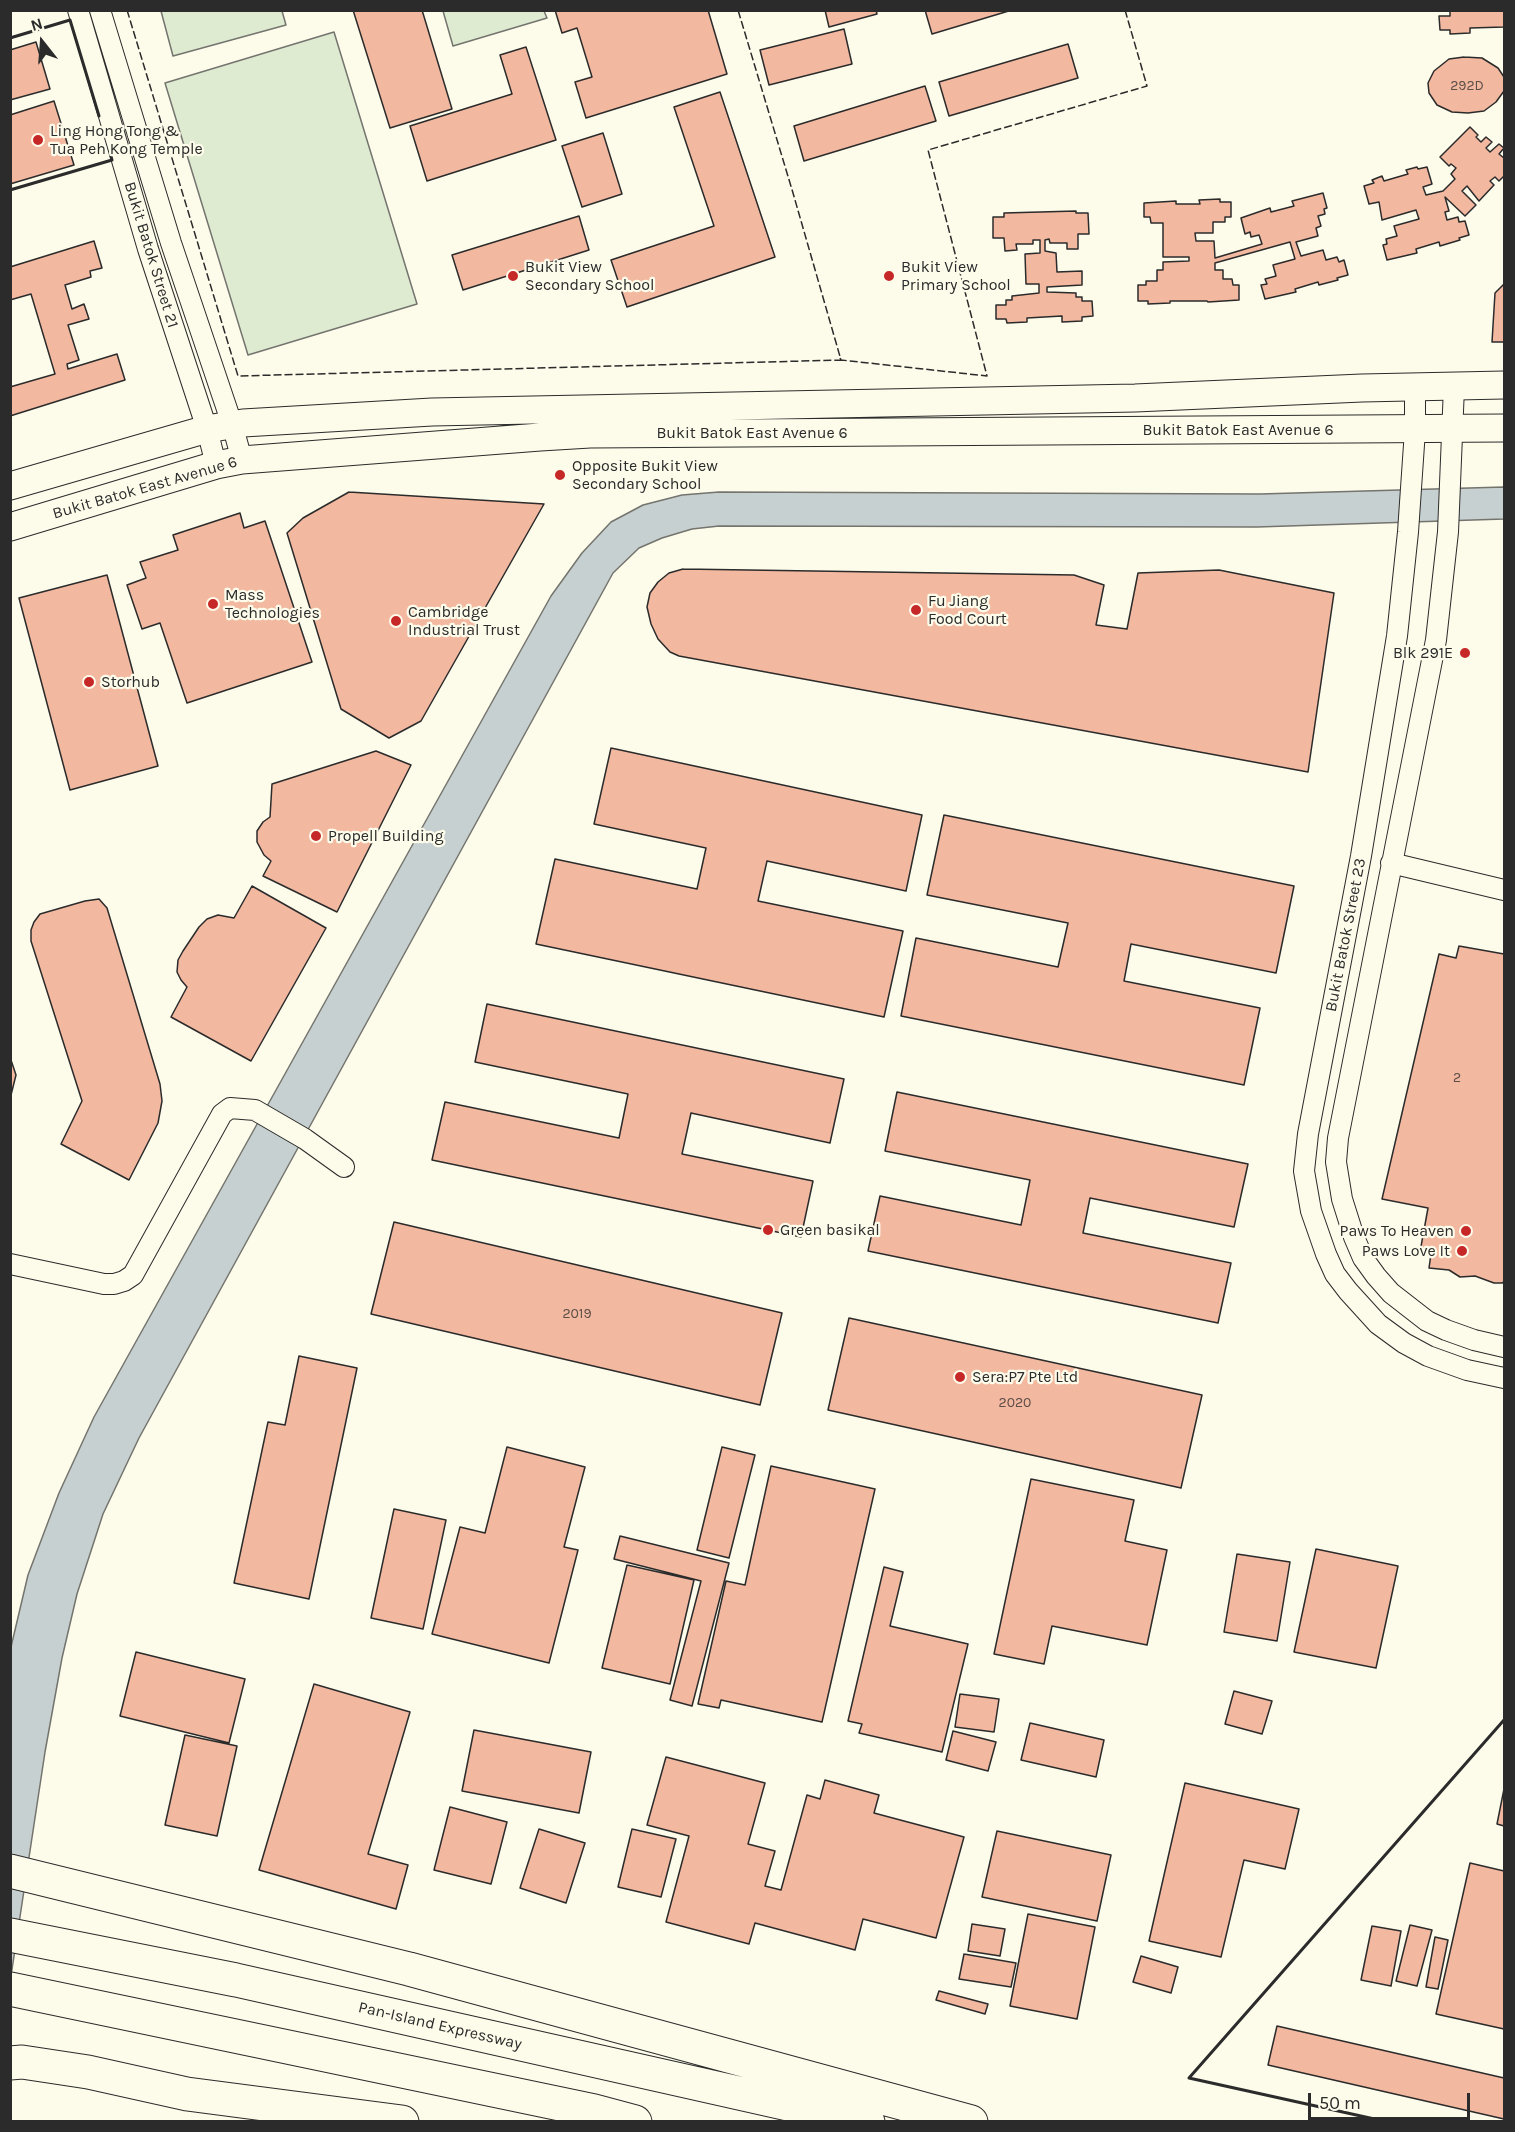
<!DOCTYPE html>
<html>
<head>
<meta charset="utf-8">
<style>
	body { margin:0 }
	#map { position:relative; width:1515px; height:2132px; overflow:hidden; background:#fdfbea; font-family:Karla,sans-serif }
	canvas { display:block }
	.frame { position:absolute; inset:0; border:12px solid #2b2b2b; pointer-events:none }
	.north { position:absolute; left:12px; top:12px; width:60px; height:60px; -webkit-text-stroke:4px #fdfbea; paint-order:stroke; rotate:343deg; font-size:16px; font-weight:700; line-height:24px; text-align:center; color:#2b2b2b }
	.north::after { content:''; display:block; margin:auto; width:21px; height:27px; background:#2b2b2b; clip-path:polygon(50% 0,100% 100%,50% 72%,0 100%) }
	.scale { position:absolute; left:1308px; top:2093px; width:162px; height:27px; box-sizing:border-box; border:3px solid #2b2b2b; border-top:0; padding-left:8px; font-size:18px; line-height:21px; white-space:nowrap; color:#2b2b2b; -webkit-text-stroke:4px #fdfbea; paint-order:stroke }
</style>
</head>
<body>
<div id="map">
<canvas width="1515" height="2132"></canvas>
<div class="frame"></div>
<div class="north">N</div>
<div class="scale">50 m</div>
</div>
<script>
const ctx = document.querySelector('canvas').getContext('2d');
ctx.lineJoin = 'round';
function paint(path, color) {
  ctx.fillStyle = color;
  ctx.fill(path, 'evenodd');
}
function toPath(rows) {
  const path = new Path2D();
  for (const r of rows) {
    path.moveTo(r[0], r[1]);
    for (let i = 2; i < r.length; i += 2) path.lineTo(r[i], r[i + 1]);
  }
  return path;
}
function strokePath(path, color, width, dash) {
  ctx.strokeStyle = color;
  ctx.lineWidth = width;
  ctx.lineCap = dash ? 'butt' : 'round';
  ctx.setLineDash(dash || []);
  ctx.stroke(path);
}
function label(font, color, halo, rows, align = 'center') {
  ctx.font = font + ' Karla,sans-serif';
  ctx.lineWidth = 4.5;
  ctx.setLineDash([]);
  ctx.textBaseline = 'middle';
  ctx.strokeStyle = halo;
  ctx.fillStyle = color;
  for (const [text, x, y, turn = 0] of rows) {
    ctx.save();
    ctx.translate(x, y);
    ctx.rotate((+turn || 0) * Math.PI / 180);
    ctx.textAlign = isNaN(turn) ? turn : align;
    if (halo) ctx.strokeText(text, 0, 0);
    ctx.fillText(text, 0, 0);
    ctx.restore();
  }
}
const green = toPath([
	[161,11,282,11,286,25,173,56,161,11],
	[443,11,544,11,547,18,453,46,443,11],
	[334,32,417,304,248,355,165,83,334,32]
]);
const water = toPath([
	[1504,487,1504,519,1257,527,719,526,692,529,662,538,639,548,613,573,139,1438,103,1514,77,1594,62,1658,45,1752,11,1976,11,1647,28,1575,59,1493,94,1417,551,596,582,553,611,522,643,505,682,495,719,492,1260,494,1504,487]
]);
const building = toPath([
	[353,10,422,10,452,109,390,128,353,10],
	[555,10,708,10,727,74,586,118,575,82,592,77,577,28,562,33,555,10],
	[825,10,876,10,877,14,829,27,825,10],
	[925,10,1012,10,932,34,925,10],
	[1450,10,1504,10,1504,27,1470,28,1470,33,1450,34,1450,30,1440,30,1439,16,1450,16,1450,10],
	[844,29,852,64,769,85,760,50,844,29],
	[36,42,50,89,10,100,10,50,36,42],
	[1068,44,1078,78,949,116,939,82,1068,44],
	[526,47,556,140,427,181,410,126,512,94,500,55,526,47],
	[1464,57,1482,58,1498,68,1504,77,1504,91,1496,102,1484,111,1468,113,1452,112,1437,105,1429,93,1428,83,1434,71,1449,59,1464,57],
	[925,86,936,121,804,161,794,126,925,86],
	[720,92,775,257,627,307,611,260,714,226,674,107,720,92],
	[54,101,74,165,10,184,10,115,54,101],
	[1470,127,1478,135,1476,137,1481,142,1486,137,1492,142,1486,148,1490,152,1499,144,1504,148,1499,154,1504,158,1504,176,1499,181,1495,177,1490,181,1494,185,1479,201,1467,186,1462,191,1476,205,1465,216,1445,197,1449,211,1445,212,1447,220,1458,217,1459,222,1465,221,1469,235,1459,238,1460,240,1440,246,1439,242,1416,249,1417,253,1387,260,1383,245,1387,244,1386,239,1397,236,1394,226,1419,219,1416,210,1382,220,1379,202,1369,204,1364,186,1374,183,1372,180,1382,176,1384,181,1408,174,1406,170,1417,167,1418,169,1427,167,1432,184,1423,187,1426,195,1443,191,1455,179,1451,174,1456,168,1451,164,1449,166,1440,157,1470,127],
	[603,133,622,194,582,207,562,146,603,133],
	[1323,193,1327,208,1324,209,1325,214,1318,216,1321,226,1316,228,1318,236,1296,242,1301,256,1323,250,1326,260,1337,257,1339,262,1344,260,1348,275,1337,278,1338,280,1319,285,1318,282,1295,289,1296,292,1265,299,1261,285,1267,284,1265,279,1276,276,1273,265,1295,259,1290,242,1215,263,1215,270,1223,270,1223,279,1232,279,1233,285,1239,285,1239,300,1208,302,1207,301,1170,301,1170,303,1148,304,1148,301,1138,301,1138,285,1146,285,1146,281,1157,281,1157,270,1163,270,1163,262,1189,261,1189,257,1163,257,1163,223,1151,223,1150,217,1144,217,1144,203,1176,201,1176,204,1200,204,1199,200,1220,199,1220,202,1231,202,1231,217,1225,217,1225,222,1213,222,1213,233,1195,233,1196,241,1214,241,1215,258,1262,244,1259,235,1251,237,1250,232,1245,234,1241,218,1270,208,1271,212,1294,206,1292,201,1323,193],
	[1076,211,1076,213,1088,213,1089,234,1078,234,1078,249,1067,249,1067,243,1050,243,1049,239,1045,240,1045,251,1056,253,1057,272,1082,271,1082,285,1047,287,1047,292,1076,293,1076,297,1082,297,1082,301,1092,301,1093,316,1082,317,1082,321,1062,322,1062,316,1027,318,1027,322,1007,323,1006,319,996,319,996,305,1006,305,1006,300,1012,300,1012,296,1039,293,1039,284,1026,284,1025,254,1040,253,1040,240,1033,240,1033,244,1016,244,1017,250,1005,251,1004,238,993,238,993,217,1004,217,1004,213,1076,211],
	[579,216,589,250,463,290,452,255,579,216],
	[94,241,102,268,90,271,91,277,65,285,72,309,84,304,89,319,68,325,79,360,67,364,68,369,117,354,125,380,10,416,10,387,55,374,31,294,10,300,10,267,94,241],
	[1504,284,1504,342,1492,342,1495,293,1504,284],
	[349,492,544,504,421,721,389,738,341,709,287,533,303,518,349,492],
	[240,513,244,528,265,521,312,662,187,703,160,623,142,629,127,585,146,578,140,562,178,550,173,535,240,513],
	[683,569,1074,575,1104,585,1096,625,1127,629,1138,573,1219,570,1334,593,1308,772,679,656,670,652,658,639,651,624,647,607,650,593,658,582,669,573,683,569],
	[107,575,158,766,70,790,19,598,107,575],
	[611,748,922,815,906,891,767,861,758,901,903,931,884,1017,536,944,555,859,697,889,706,848,594,824,611,748],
	[376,751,411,765,337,912,263,876,271,861,264,855,257,842,257,831,263,822,270,817,272,784,376,751],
	[944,815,1294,886,1276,973,1131,944,1124,981,1260,1008,1244,1085,901,1016,916,938,1058,967,1068,923,927,895,944,815],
	[252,886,326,928,251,1061,171,1017,187,987,181,980,177,972,178,960,183,951,199,927,207,919,218,915,234,918,252,886],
	[99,899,107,908,160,1084,162,1101,158,1123,129,1180,61,1144,82,1101,31,941,31,930,34,922,40,914,85,901,99,899],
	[1459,946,1504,954,1504,1282,1502,1283,1494,1283,1475,1276,1460,1277,1449,1270,1429,1268,1431,1254,1420,1252,1428,1208,1382,1199,1439,954,1456,958,1459,946],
	[487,1004,844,1079,830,1143,691,1113,682,1154,813,1181,801,1237,432,1160,445,1102,619,1138,628,1094,475,1062,487,1004],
	[10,1057,16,1075,10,1099,10,1057],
	[897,1092,1248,1164,1234,1227,1090,1198,1083,1233,1231,1263,1218,1323,868,1251,880,1196,1021,1225,1030,1180,885,1151,897,1092],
	[394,1222,782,1313,760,1405,371,1314,394,1222],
	[849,1318,1202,1395,1181,1488,828,1410,849,1318],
	[299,1356,357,1368,309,1599,234,1583,268,1422,285,1425,299,1356],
	[507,1447,585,1467,564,1547,578,1550,549,1663,432,1634,460,1527,485,1533,507,1447],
	[722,1447,755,1455,729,1558,697,1550,722,1447],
	[771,1466,875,1489,822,1722,721,1700,719,1708,698,1704,726,1581,745,1585,771,1466],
	[1031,1479,1134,1500,1125,1541,1167,1550,1147,1645,1052,1626,1044,1664,994,1654,1031,1479],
	[394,1509,446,1520,423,1629,371,1618,394,1509],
	[620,1536,729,1563,692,1706,670,1700,701,1581,614,1559,620,1536],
	[1316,1549,1398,1566,1376,1668,1294,1652,1316,1549],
	[1237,1554,1290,1562,1277,1641,1224,1632,1237,1554],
	[627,1565,694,1580,670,1684,602,1668,627,1565],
	[884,1567,903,1572,890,1626,968,1644,942,1752,859,1733,862,1724,848,1721,884,1567],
	[136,1652,245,1679,229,1743,120,1716,136,1652],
	[314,1684,410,1712,368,1854,408,1865,396,1909,259,1870,314,1684],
	[1234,1691,1272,1701,1262,1734,1225,1724,1234,1691],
	[960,1694,999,1699,994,1732,955,1727,960,1694],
	[1030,1723,1104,1740,1096,1777,1021,1760,1030,1723],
	[474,1730,591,1752,579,1813,462,1791,474,1730],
	[953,1731,996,1742,988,1771,946,1760,953,1731],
	[185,1735,237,1746,217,1836,165,1825,185,1735],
	[666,1757,765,1783,748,1844,775,1851,765,1886,781,1890,807,1795,820,1799,825,1780,879,1795,874,1813,964,1837,936,1938,863,1919,855,1950,755,1923,749,1944,666,1922,689,1836,647,1825,666,1757],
	[1185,1783,1299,1809,1285,1869,1244,1860,1221,1957,1149,1941,1185,1783],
	[1504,1789,1504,1826,1497,1824,1504,1789],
	[450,1807,507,1822,491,1884,434,1870,450,1807],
	[539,1829,585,1843,566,1903,520,1888,539,1829],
	[632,1829,676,1839,661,1897,618,1887,632,1829],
	[997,1831,1111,1855,1097,1921,982,1897,997,1831],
	[1470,1863,1504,1871,1504,2029,1436,2014,1470,1863],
	[1028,1914,1095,1927,1077,2019,1010,2006,1028,1914],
	[972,1924,1005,1929,1000,1956,968,1951,972,1924],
	[1410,1925,1432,1930,1417,1986,1396,1981,1410,1925],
	[1372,1926,1401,1931,1391,1986,1361,1980,1372,1926],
	[1435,1937,1448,1940,1438,1989,1426,1987,1435,1937],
	[964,1954,1016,1963,1011,1987,959,1979,964,1954],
	[1141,1956,1178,1967,1171,1993,1133,1982,1141,1956],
	[939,1991,988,2004,985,2014,936,2000,939,1991],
	[1277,2026,1504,2078,1504,2119,1268,2065,1277,2026]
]);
const minor = toPath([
	[78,10,148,249,207,429,216,465],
	[100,10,171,243,232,424,242,460],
	[1415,387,1415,430,1408,532,1397,636,1361,856,1308,1134,1304,1171,1311,1211,1326,1254,1335,1274,1348,1291,1378,1324,1404,1343,1428,1356,1467,1370,1504,1378],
	[1454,387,1448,532,1436,640,1338,1138,1336,1162,1342,1199,1354,1237,1363,1258,1376,1276,1391,1293,1427,1321,1446,1330,1474,1340,1504,1347],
	[1391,863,1504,890],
	[10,1264,104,1284,114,1284,124,1281,133,1275,222,1114,230,1108,255,1110,305,1139,344,1167]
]);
const secondary = toPath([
	[10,486,207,429,243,423,432,412,1135,398,1362,388,1504,385],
	[10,527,216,465,242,460,540,437,590,434,1504,428]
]);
const motorway = toPath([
	[10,1871,409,1969,971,2122],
	[10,1935,236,1980,868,2122],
	[10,1989,594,2111,635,2122],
	[10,2063,22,2062,88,2072,187,2094,402,2122]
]);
const fence = toPath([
	[127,10,238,376,841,360,793,193,738,10],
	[840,358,841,360,987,376,928,150,1147,86,1125,10]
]);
const wall = toPath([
	[10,38,70,20,99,116],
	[10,190,112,160,111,156],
	[1388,2122,1189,2078,1504,1720]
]);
const markers = [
	[38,140,6,"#c62828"],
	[513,276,6,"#c62828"],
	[889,276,6,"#c62828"],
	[560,475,6,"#c62828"],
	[213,604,6,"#c62828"],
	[916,610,6,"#c62828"],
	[396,621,6,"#c62828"],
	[1465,653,6,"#c62828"],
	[89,682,6,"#c62828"],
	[316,836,6,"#c62828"],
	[768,1230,6,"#c62828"],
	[1466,1231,6,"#c62828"],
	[1462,1251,6,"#c62828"],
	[960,1377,6,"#c62828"]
];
const numberNames = [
	["292D",1467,86],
	["2",1457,1078],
	["2019",577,1314],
	["2020",1015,1403]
];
const poiNames = [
	["Ling Hong Tong &",50,131],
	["Tua Peh Kong Temple",50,149],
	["Bukit View",525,267],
	["Secondary School",525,285],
	["Bukit View",901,267],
	["Primary School",901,285],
	["Opposite Bukit View",572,466],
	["Secondary School",572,484],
	["Mass",225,595],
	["Technologies",225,613],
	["Fu Jiang",928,601],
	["Food Court",928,619],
	["Cambridge",408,612],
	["Industrial Trust",408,630],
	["Blk 291E",1453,653,"right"],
	["Storhub",101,682],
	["Propell Building",328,836],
	["Green basikal",780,1230],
	["Paws To Heaven",1454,1231,"right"],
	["Paws Love It",1450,1251,"right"],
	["Sera:P7 Pte Ltd",972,1377]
];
const streetNames = [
	["Bukit Batok Street 21",151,255,73],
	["Bukit Batok East Avenue 6",1238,430],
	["Bukit Batok East Avenue 6",752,433],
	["Bukit Batok East Avenue 6",145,488,-16],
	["Bukit Batok Street 23",1346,935,-79],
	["Pan-Island Expressway",440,2026,13]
];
paint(green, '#deebd1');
strokePath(green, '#74746e', 1.5);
paint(water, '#c7d0d0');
strokePath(water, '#74746e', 1.5);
paint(building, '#f2b8a0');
strokePath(building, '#2b2b2b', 1.5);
strokePath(minor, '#2b2b2b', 22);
strokePath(secondary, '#2b2b2b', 29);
strokePath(motorway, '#2b2b2b', 35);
strokePath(minor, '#fdfbea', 20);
strokePath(secondary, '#fdfbea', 27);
strokePath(motorway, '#fdfbea', 33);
strokePath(fence, '#2b2b2b', 1.5, [8, 3]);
strokePath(wall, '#2b2b2b', 3);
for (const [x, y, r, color] of markers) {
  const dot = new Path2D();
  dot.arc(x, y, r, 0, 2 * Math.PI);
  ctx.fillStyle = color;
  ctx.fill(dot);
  strokePath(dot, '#fdfbea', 2);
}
label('14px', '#5d4e48', null, numberNames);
label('16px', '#2b2b2b', '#fdfbea', poiNames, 'left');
label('16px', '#2b2b2b', '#fdfbea', streetNames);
</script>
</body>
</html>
